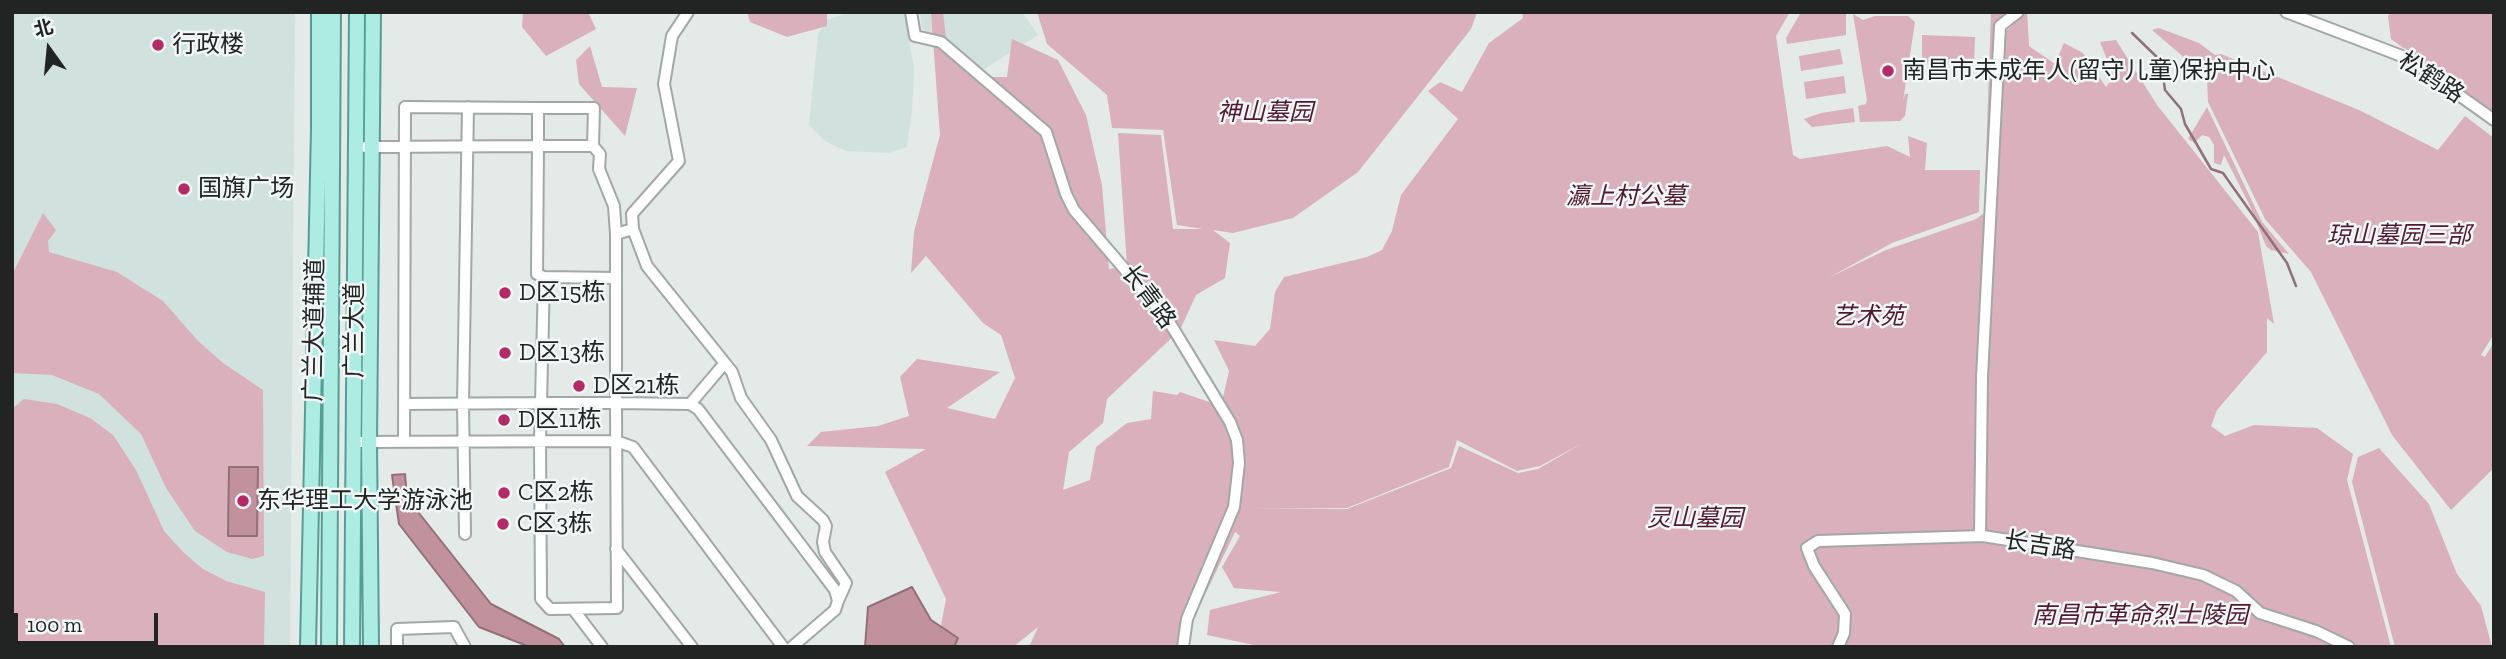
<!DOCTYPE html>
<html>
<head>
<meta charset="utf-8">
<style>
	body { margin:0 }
	#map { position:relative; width:2506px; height:659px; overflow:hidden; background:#e3eae8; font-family:"Zilla Slab","Noto Sans SC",serif }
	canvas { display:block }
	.frame { position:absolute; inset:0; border:14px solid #222424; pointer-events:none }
	.north { position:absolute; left:14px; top:14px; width:70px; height:70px; -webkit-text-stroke:5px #f0f7f6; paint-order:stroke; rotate:345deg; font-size:19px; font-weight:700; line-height:28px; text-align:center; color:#222424 }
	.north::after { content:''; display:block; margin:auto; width:24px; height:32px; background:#222424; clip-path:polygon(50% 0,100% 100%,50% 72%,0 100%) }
	.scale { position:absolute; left:14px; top:613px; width:144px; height:32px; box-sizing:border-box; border:4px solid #222424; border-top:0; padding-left:9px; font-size:21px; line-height:24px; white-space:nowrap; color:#222424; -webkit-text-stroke:5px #f0f7f6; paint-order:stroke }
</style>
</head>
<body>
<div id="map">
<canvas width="2506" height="659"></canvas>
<div class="frame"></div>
<div class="north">北</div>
<div class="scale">100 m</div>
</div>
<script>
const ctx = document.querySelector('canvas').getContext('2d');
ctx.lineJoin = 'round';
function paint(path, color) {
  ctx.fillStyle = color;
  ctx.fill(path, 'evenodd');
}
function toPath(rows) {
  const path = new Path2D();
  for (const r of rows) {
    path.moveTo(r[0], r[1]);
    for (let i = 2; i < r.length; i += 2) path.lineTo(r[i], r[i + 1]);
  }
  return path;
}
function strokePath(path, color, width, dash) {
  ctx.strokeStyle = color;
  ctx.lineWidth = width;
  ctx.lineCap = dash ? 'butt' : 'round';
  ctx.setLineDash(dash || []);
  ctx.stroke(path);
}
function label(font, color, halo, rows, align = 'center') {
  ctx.font = font + ' "Zilla Slab","Noto Sans SC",serif';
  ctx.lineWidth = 5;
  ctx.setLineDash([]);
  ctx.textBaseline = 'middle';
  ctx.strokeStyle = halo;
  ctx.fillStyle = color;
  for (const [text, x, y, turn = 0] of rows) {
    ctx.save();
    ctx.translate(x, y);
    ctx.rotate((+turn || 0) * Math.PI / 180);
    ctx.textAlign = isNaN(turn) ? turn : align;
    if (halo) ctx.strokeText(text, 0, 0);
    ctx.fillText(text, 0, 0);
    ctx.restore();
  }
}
const built = toPath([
	[12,12,295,12,290,647,12,647],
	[850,12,904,12,914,68,912,111,907,147,889,153,846,151,825,141,809,125,818,35,827,20],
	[920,12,1022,12,1038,35,983,70,922,28]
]);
const green = toPath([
	[523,12,588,12,596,29,546,56,522,27],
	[747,12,827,12,827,26,787,37,750,22],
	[931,12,943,12,947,47,977,77,1007,77,1012,39,1058,60,1086,115,1102,185,1109,269,1127,266,1118,133,1161,135,1173,229,1203,229,1177,225,1163,130,1112,128,1107,95,1047,44,1037,12,1477,12,1471,29,1358,172,1293,218,1233,233,1213,230,1230,243,1225,278,1196,295,1180,330,1107,399,1103,423,1069,452,1063,490,1090,480,1096,447,1127,423,1151,419,1153,391,1177,395,1180,392,1221,406,1229,371,1214,340,1255,346,1270,329,1275,292,1284,277,1367,257,1382,250,1392,231,1401,195,1458,119,1428,91,1440,82,1462,92,1489,43,1523,18,1522,12,1790,12,1776,36,1793,155,1800,159,1887,146,1910,157,1908,136,1927,143,1925,170,1980,170,1979,212,1892,243,1828,278,1886,250,1976,219,1984,213,1991,12,2021,12,2004,27,2003,65,2005,32,2027,12,2029,46,2055,64,2064,43,2083,53,2106,87,2114,77,2100,42,2116,40,2157,105,2258,232,2274,324,2267,318,2267,352,2217,410,2211,426,2225,436,2254,425,2317,428,2353,454,2347,480,2391,647,1263,647,1207,635,1210,610,1281,592,1234,588,1222,567,1240,536,1235,532,1180,647,1029,647,1038,627,1013,647,937,647,946,599,885,472,926,449,807,446,821,432,878,426,909,416,900,377,917,359,1000,372,947,408,995,419,1015,378,1001,335,983,323,926,256,911,273,914,232,940,135],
	[1457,440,1517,471,1540,466,1583,443,1538,469,1518,473,1459,446,1451,468,1347,509,1248,509,1347,508,1449,467],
	[1801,12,1846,12,1846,35,1787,44,1786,38],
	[2392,12,2494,12,2494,113,2391,39,2388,16],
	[1853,14,1863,20,1875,16,1908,16,1915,22,1903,101,1905,94,1908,94,1905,116,1900,121,1860,122,1858,106,1866,104,1867,100],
	[2159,28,2199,43,2215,55,2221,54,2359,110,2438,150,2465,116,2494,138,2494,334,2481,355,2485,357,2494,342,2494,468,2451,510,2392,435,2311,272,2265,219,2208,102,2207,77,2152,30],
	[1922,35,1975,37,1974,64,1922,63],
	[590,46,602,87,637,88,625,136,579,84,576,60],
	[1840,49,1843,64,1801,71,1799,56],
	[1844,76,1846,93,1806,99,1804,82],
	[2207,107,2262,222,2289,254,2271,250,2266,246,2250,206,2224,155,2221,165,2214,163,2214,145,2209,137,2202,135,2195,143,2188,139],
	[1853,108,1855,122,1812,127,1804,119,1821,113],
	[43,213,56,230,48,241,49,252,117,272,139,286,163,301,198,341,223,363,263,390,264,556,252,559,227,552,195,531,166,488,141,434,99,394,52,375,12,373,12,275],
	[24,399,57,404,90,418,113,435,136,470,164,531,183,552,203,569,226,581,265,592,264,647,12,647,12,409],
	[2379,448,2429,504,2457,574,2481,606,2492,647,2395,647,2352,482,2358,457]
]);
const water = toPath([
	[229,467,258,467,257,536,228,536,229,467],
	[405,474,407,498,491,604,559,639,565,647,530,647,479,627,399,524,392,475,405,474],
	[912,587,931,620,958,638,954,647,865,647,868,607,912,587]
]);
const stream = toPath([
	[2132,33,2161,61,2165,90,2181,109,2185,124,2211,169,2223,173,2230,183,2287,263,2296,286]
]);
const minor = toPath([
	[911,12,915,36,941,42,1046,132,1066,194,1074,210,1168,320,1230,422,1237,440,1239,463,1234,507,1187,619,1183,647],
	[2286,12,2407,58,2494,120],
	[538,108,594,108,593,146],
	[365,147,538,146,537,274,544,277,541,403,540,440,541,599,550,609,617,608,616,403,541,403,404,404],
	[633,229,647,266,732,372,741,398,771,440,797,496,823,520,826,526,823,542,825,552,846,583,838,601],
	[544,277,616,278,616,234,633,229,632,214,679,161,664,84,672,36,688,12],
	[616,278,616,403,690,404,698,409,835,590,838,601,835,610,792,647],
	[690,404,724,364],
	[354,442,616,441,633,447,783,647],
	[404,442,405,107,538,108,538,146,593,146,600,154,599,169,614,206,616,234],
	[465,534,463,404,468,107],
	[1980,536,1982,377,2000,26,2018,12],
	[616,549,692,647],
	[573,609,602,647],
	[397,647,397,629,454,627,465,647],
	[1838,647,1844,633,1845,614,1814,566,1807,548,1818,541,1983,536,2152,563,2203,575,2236,591,2260,613,2316,631,2349,647]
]);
const major = toPath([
	[308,647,319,129,319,12],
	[329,647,333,12],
	[352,647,357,12],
	[371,647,369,442,373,12]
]);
const markers = [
	[158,45,7,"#b52a65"],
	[1888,71,7,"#b52a65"],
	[184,189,7,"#b52a65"],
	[505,293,7,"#b52a65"],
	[505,353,7,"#b52a65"],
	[579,386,7,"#b52a65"],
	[504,420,7,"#b52a65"],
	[504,493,7,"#b52a65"],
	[243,501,7,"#b52a65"],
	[503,524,7,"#b52a65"]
];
const poiNames = [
	["行政楼",172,45],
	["南昌市未成年人(留守儿童)保护中心",1902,71],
	["国旗广场",198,189],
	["D区15栋",519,293],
	["D区13栋",519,353],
	["D区21栋",593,386],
	["D区11栋",518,420],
	["C区2栋",518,493],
	["东华理工大学游泳池",257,501],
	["C区3栋",517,524]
];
const streetNames = [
	["松鹤路",2431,78,33],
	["长青路",1148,297,53],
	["广兰大道辅道",315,330,-89],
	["广兰大道",355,330,-90],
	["长吉路",2040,546,9]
];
const parkNames = [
	["神山墓园",1265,113],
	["瀛上村公墓",1626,197],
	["琼山墓园三部",2399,236],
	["艺术苑",1868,317],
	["灵山墓园",1695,519],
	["南昌市革命烈士陵园",2140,616]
];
paint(built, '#d1e1de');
paint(green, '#d9b0bb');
paint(water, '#c2919e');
strokePath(water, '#927079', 2);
strokePath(stream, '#927079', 2.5);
strokePath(minor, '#a2a8a7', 14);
strokePath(major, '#579e92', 18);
strokePath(minor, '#fff', 10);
strokePath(major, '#acece2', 14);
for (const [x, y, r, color] of markers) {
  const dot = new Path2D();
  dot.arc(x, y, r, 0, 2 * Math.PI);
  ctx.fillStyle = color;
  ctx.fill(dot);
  strokePath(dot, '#f0f7f6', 2.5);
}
label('24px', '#222424', '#f0f7f6', poiNames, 'left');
label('24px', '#222424', '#f0f7f6', streetNames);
label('italic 24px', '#53172e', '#f0f7f6', parkNames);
</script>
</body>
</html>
